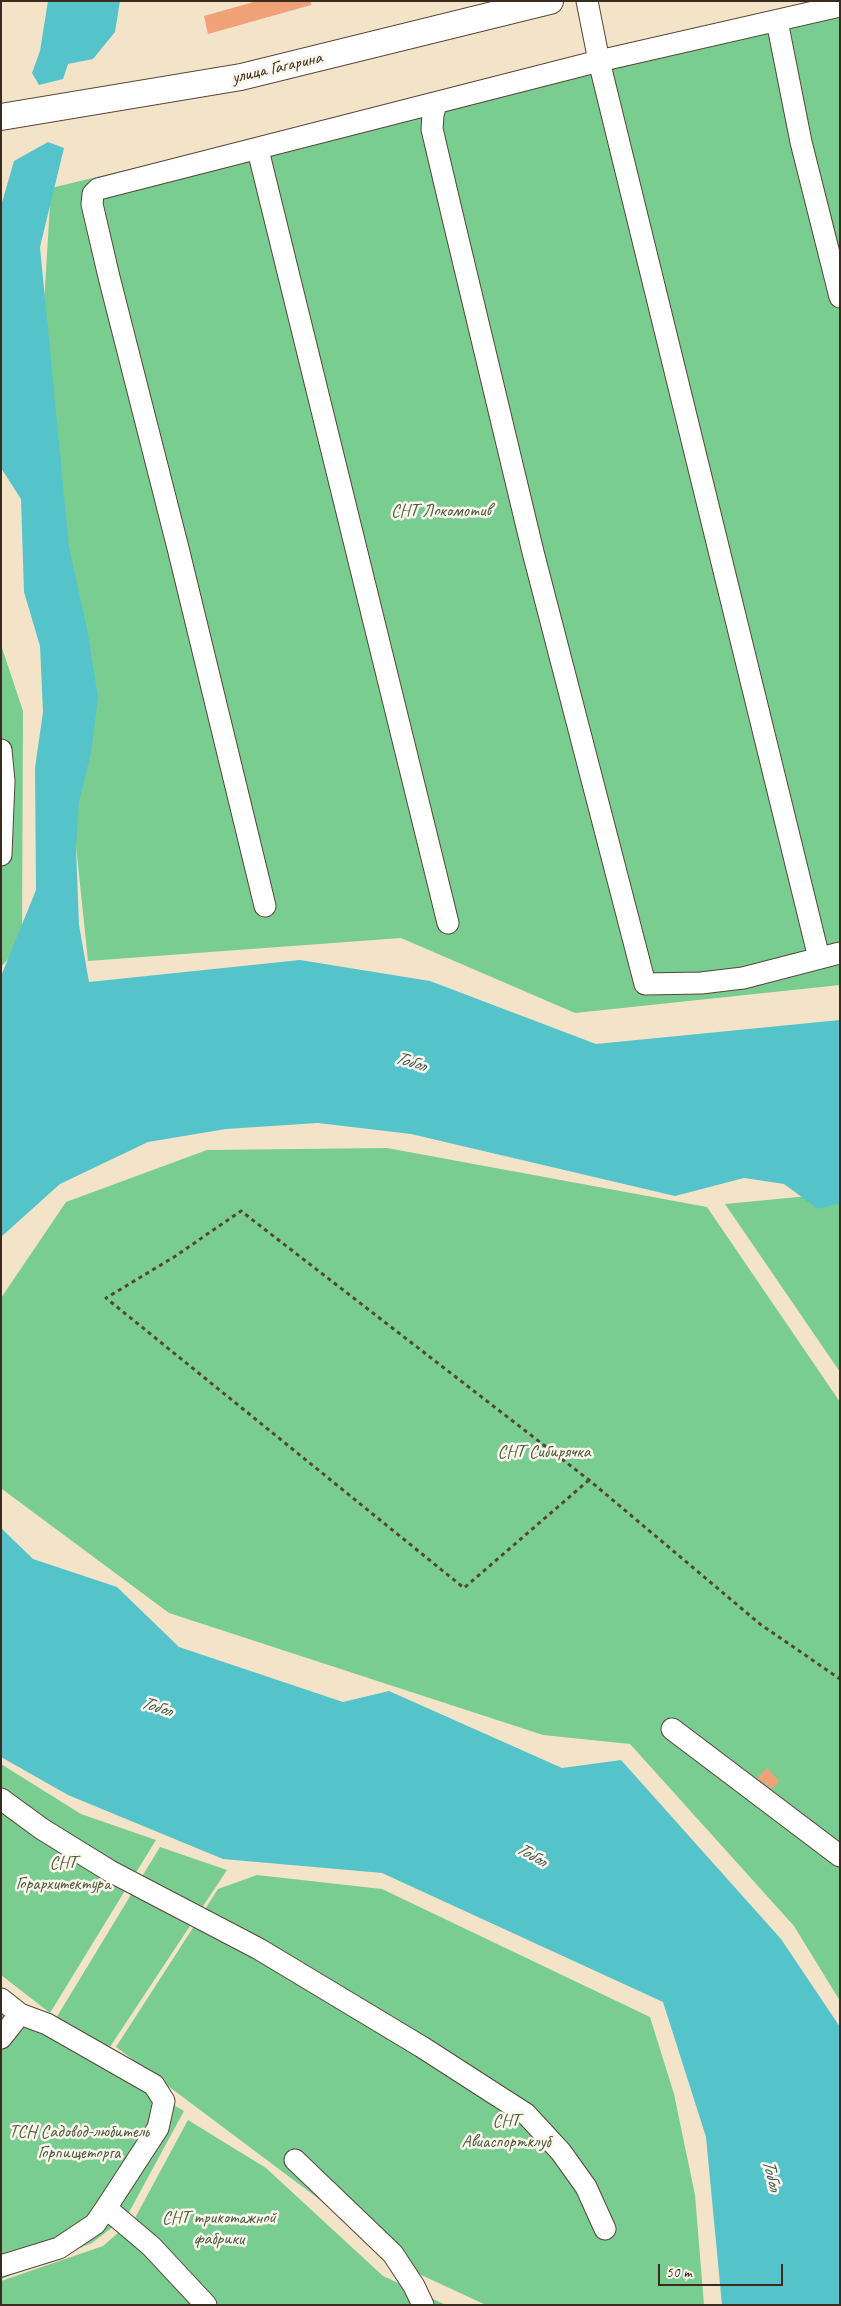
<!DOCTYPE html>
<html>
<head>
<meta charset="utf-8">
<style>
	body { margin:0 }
	#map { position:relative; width:841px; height:2306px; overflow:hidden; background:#f3e4c9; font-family:Caveat,sans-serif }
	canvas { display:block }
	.frame { position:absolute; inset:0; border:2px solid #3b2a1e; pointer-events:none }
	.scale { position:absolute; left:658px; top:2264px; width:125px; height:22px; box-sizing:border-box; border:2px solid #3b2a1e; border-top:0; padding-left:6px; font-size:15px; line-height:18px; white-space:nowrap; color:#3b2a1e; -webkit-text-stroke:4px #fbf7ec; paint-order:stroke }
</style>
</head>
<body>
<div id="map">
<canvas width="841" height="2306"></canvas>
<div class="frame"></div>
<div class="scale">50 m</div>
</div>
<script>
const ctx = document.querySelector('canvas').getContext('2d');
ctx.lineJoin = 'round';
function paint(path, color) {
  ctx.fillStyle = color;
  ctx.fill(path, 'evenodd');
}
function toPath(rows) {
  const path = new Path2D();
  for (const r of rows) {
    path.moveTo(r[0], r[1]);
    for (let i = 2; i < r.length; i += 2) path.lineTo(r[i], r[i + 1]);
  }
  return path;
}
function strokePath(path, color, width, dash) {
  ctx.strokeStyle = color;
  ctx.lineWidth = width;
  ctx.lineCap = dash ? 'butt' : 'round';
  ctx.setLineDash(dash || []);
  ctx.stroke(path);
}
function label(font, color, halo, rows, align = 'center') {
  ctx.font = font + ' Caveat,sans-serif';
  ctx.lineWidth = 5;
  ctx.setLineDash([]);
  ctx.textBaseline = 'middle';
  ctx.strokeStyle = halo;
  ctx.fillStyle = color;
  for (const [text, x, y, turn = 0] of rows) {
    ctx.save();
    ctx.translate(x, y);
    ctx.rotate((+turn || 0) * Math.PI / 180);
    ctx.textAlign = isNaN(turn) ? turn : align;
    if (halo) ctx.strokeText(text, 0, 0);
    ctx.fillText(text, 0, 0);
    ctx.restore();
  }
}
const green = toPath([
	[829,1,840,1,840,985,575,1013,401,938,88,961,35,452,51,188],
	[1,645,23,711,22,943,1,967],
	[387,1148,707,1207,840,1402,840,2001,794,1926,630,1744,543,1735,169,1613,2,1489,1,1298,66,1202,207,1150],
	[840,1193,840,1372,725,1204],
	[1,1764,81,1814,156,1840,50,2013,1,1975],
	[160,1847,227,1870,100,2062,184,2111,127,2216,92,2243,1,2279,1,1999,47,2033],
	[257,1875,382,1889,650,2017,674,2094,695,2195,704,2305,486,2305,419,2274,116,2047,218,1889],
	[188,2120,266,2168,383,2276,446,2305,1,2305,1,2281,103,2246,135,2218]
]);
const water = toPath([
	[48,1,120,1,115,32,93,59,68,64,63,79,39,85,32,73,40,51],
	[48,142,64,148,40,247,69,547,87,629,98,697,91,752,79,802,76,847,79,925,89,982,300,960,430,981,596,1044,840,1020,840,1203,818,1209,784,1184,744,1178,675,1196,411,1134,318,1123,226,1129,148,1142,60,1184,1,1237,1,976,36,890,35,768,43,712,40,646,24,592,21,499,1,468,1,206,14,161],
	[1,1528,33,1559,117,1587,179,1647,343,1702,389,1691,562,1768,621,1760,781,1939,840,2027,840,2305,722,2305,706,2137,663,2002,382,1873,223,1859,68,1795,1,1757]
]);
const building = toPath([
	[257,1,311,1,311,5,208,34,204,16],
	[767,1768,779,1781,772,1789,757,1778]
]);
const path = toPath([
	[589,1480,464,1588,106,1298,174,1257,241,1211,589,1480,760,1624,840,1679]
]);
const minor = toPath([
	[587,1,599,61,819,958],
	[777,21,801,142,840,297],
	[436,104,433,115,432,129,452,214,533,552,645,984,701,983,743,978,840,953],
	[258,150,448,923],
	[1,750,4,781,1,855],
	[265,906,178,548,109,277,92,204,93,194,98,189,599,61,840,6],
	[672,1729,840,1856],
	[1,1799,42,1829,110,1871,259,1949,422,2047,526,2114,561,2152,586,2187,605,2229],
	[1,1999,20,2014,47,2024,154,2085,164,2101,158,2128,106,2208,151,2246,206,2305],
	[1,2038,20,2014],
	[295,2160,393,2254,414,2286,423,2305],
	[1,2266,59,2248,95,2224,106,2208]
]);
const major = toPath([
	[1,117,241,77,550,1]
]);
const streetNames = [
	["улица Гагарина",277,68,-13]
];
const parkNames = [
	["СНТ Локомотив",441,511],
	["СНТ Сибирячка",544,1452],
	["СНТ",63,1863],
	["Горархитектура",63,1884],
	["СНТ",506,2121],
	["Авиаспортклуб",506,2142],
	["ТСН Садовод-любитель",79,2132],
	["Горпищеторга",79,2153],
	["СНТ трикотажной",219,2218],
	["фабрики",219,2239]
];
const waterNames = [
	["Тобол",410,1062,17],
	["Тобол",156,1707,18],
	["Тобол",531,1855,30],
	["Тобол",771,2175,76]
];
paint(green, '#79cd90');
paint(water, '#55c3ca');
paint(building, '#f0a177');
strokePath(minor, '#574638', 23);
strokePath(major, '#574638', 28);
strokePath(path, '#574638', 3, [4, 4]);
strokePath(minor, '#fff', 21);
strokePath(major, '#fff', 26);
label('18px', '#3b2a1e', '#fbf7ec', streetNames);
label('18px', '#4e5b40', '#fbf7ec', parkNames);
label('italic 19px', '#435852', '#fbf7ec', waterNames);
</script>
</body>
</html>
